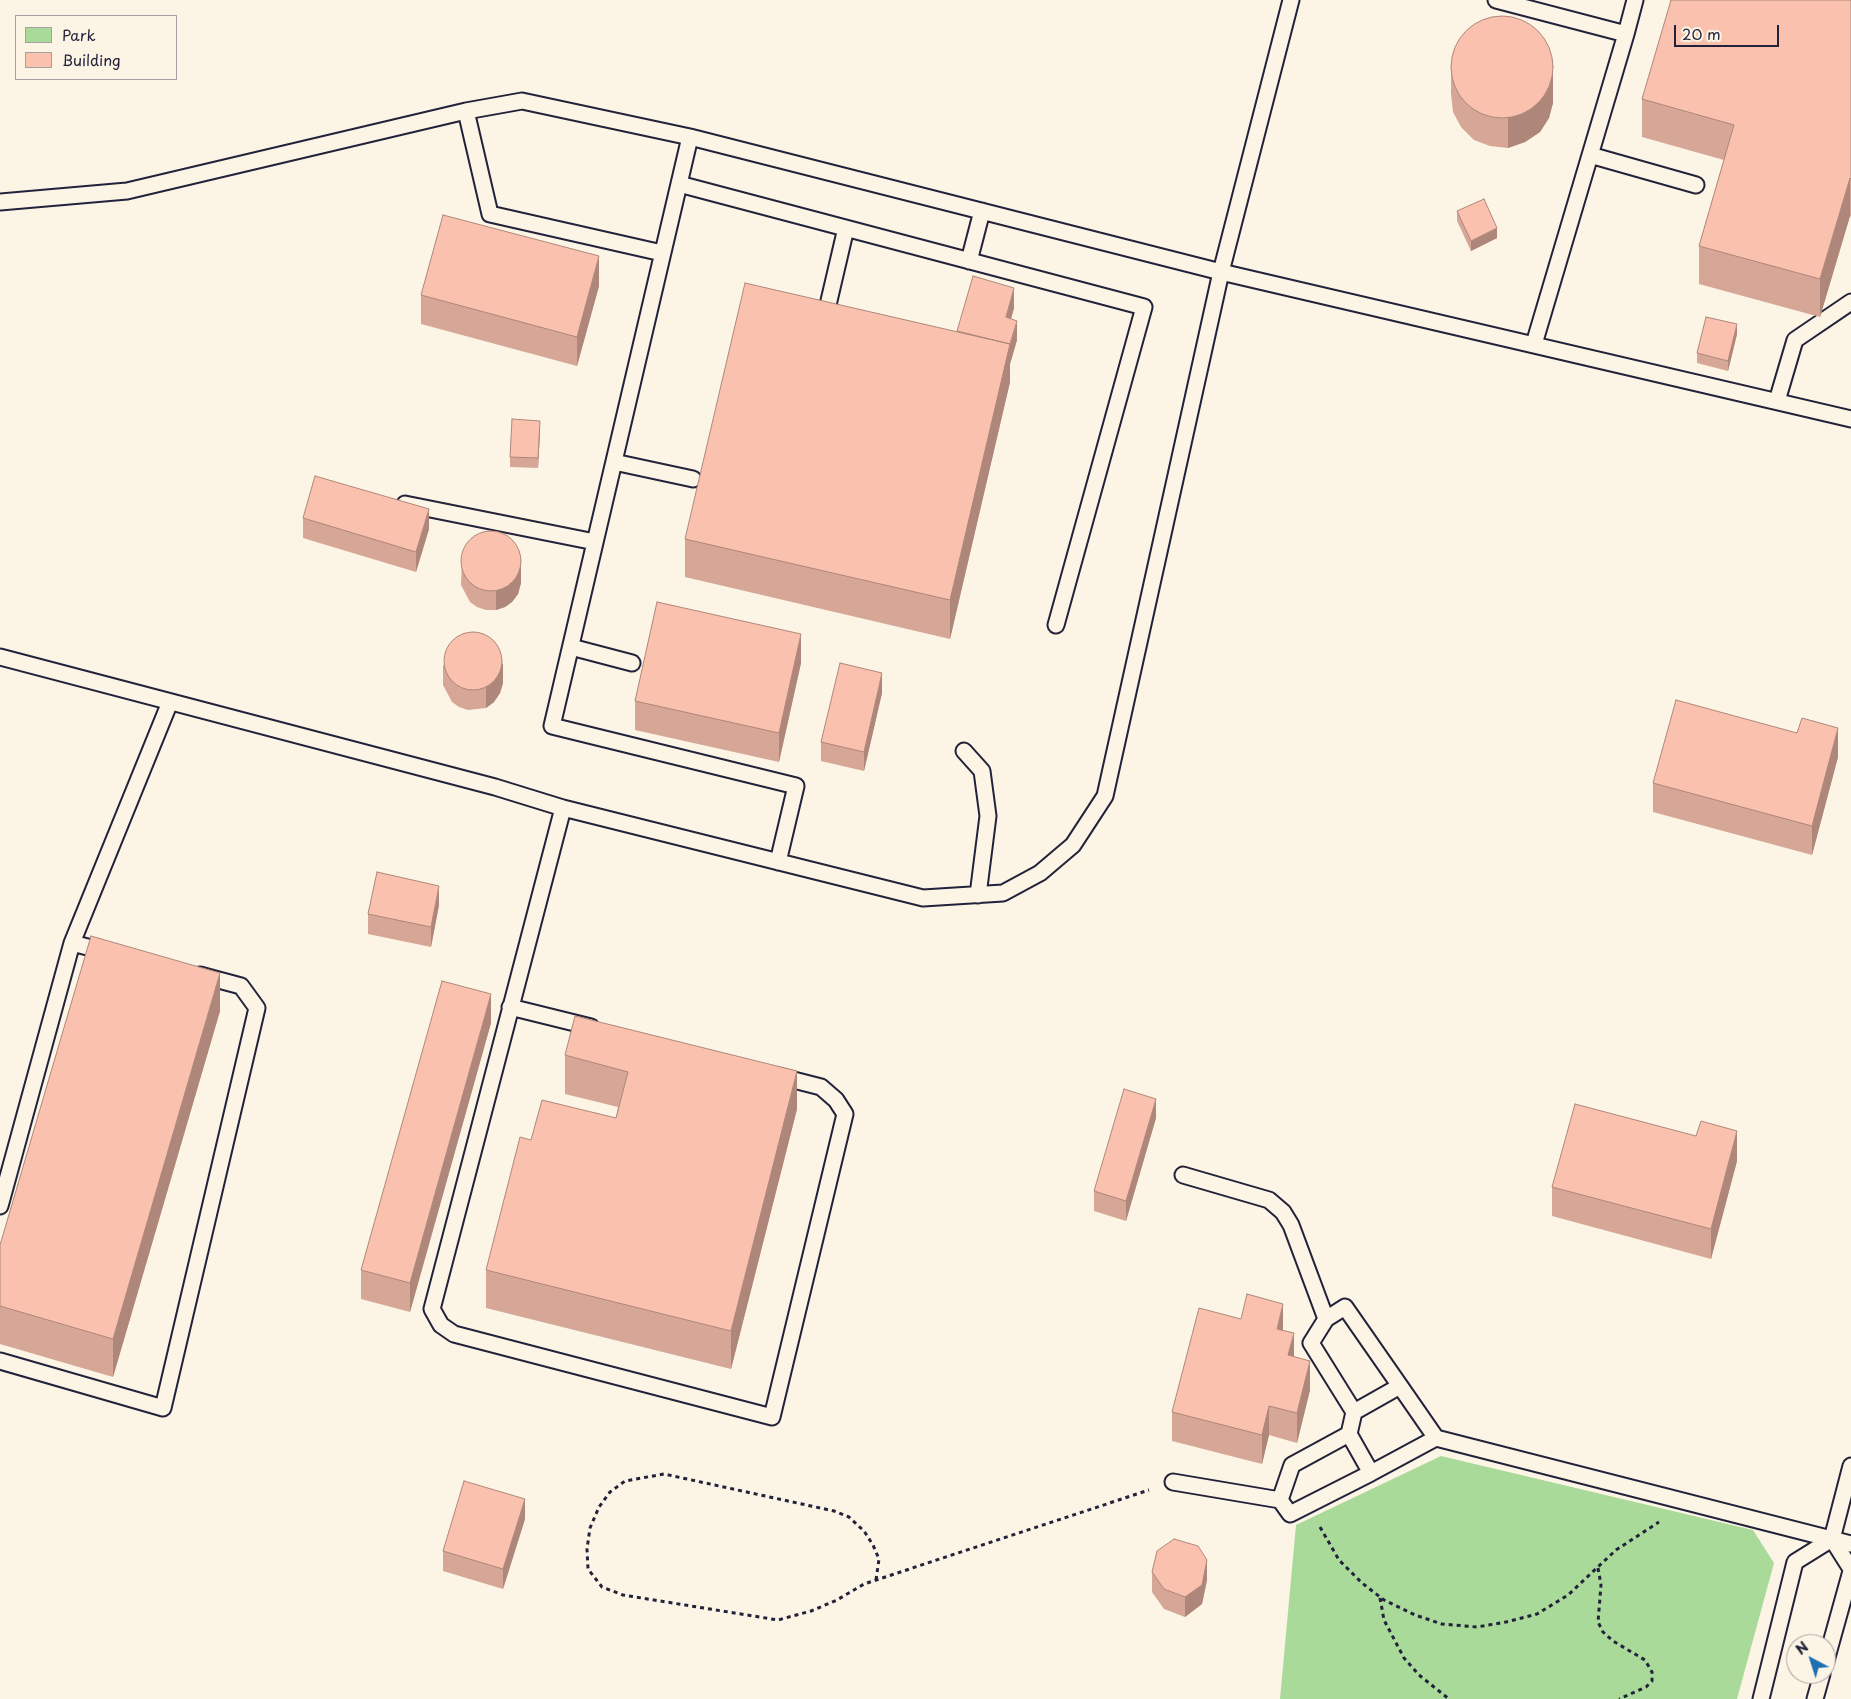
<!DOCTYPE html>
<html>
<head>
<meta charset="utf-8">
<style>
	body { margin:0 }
	#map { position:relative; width:1851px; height:1699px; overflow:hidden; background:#fcf5e5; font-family:"Playpen Sans",sans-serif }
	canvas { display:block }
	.legend { position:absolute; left:15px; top:15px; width:162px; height:65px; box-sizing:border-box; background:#fcf5e5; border:1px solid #a5a1a1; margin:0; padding:6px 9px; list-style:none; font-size:15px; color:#22223b }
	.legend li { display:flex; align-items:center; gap:10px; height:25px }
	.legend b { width:25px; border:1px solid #a5a1a1 }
	.north { position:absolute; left:1786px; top:1634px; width:50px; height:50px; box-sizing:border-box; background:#fcf5e5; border:1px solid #a5a1a1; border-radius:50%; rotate:320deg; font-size:14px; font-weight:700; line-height:20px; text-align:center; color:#22223b }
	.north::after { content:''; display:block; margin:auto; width:18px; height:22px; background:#1f6fb2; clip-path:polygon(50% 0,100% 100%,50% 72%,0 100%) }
	.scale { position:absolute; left:1674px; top:25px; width:105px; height:22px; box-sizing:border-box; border:2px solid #22223b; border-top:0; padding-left:6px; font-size:15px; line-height:18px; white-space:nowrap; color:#22223b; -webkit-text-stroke:4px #fcf5e5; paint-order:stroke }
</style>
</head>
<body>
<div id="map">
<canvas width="1851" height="1699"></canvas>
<ul class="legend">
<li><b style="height:14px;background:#aada9a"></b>Park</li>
<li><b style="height:14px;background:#f9c1ae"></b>Building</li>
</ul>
<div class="north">N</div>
<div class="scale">20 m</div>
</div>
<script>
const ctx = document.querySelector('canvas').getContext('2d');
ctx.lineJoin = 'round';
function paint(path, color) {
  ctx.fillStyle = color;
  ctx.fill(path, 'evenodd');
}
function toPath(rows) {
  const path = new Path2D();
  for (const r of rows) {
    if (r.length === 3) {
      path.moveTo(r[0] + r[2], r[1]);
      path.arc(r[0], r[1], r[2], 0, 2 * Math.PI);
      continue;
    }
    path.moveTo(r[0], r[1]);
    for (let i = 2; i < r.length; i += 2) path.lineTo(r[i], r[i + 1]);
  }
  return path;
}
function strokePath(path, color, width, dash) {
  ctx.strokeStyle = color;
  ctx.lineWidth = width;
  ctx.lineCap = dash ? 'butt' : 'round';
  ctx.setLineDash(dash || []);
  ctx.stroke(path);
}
const green = toPath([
	[1441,1456,1753,1530,1774,1563,1737,1699,1280,1699,1296,1525]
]);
const path = toPath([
	[1320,1527,1339,1560,1362,1583,1384,1600,1415,1615,1442,1624,1477,1627,1506,1622,1537,1614,1568,1595,1616,1550,1659,1522],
	[1598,1568,1601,1585,1598,1622,1603,1632,1613,1641,1645,1660,1652,1672,1652,1681,1646,1687,1619,1699],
	[876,1580,879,1559,873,1545,864,1531,849,1517,834,1511,664,1474,625,1481,610,1492,599,1507,590,1528,587,1549,588,1569,602,1587,623,1595,778,1620,811,1611,837,1600,864,1584,1149,1490],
	[1380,1598,1384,1620,1404,1658,1419,1675,1449,1699]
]);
const service = toPath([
	[1496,0,1626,34,1534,344],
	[1626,34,1635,0],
	[466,111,490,214,662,253],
	[690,137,552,726,796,786,778,862],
	[1590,155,1696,185],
	[679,184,1144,307,1056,625],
	[0,202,127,191,466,111,522,101,690,137,1221,272,1851,419],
	[969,261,982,211],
	[828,305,846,228],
	[1777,401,1795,340,1851,302],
	[614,462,693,479],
	[405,504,595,542],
	[571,647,632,663],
	[0,657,495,787,563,808,923,898,1003,893,1040,873,1073,845,1105,796,1221,272,1291,0],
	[964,751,982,771,988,816,978,895],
	[563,808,432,1309,441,1325,454,1334,772,1417,845,1114,836,1100,821,1087,778,1076],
	[72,943,107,952],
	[510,1007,591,1027],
	[1183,1175,1269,1200,1283,1212,1291,1225,1326,1319],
	[0,1206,72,943,170,702],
	[0,1361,163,1408,257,1008,241,986,200,975],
	[1354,1412,1311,1343,1326,1319,1345,1307,1400,1386],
	[1349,1434,1371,1473,1436,1438,1400,1386,1354,1412,1349,1434,1292,1465,1280,1500,1290,1514,1371,1473],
	[1436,1438,1851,1544],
	[1173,1482,1280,1500],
	[1832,1539,1851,1569],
	[1826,1661,1851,1571],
	[1761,1699,1795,1562,1832,1539,1851,1466],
	[1815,1699,1822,1674]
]);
const wall = toPath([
	[1851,0,1851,217,1850,216,1820,317,1699,284,1699,246,1724,160,1642,137,1642,99],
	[1451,65,1553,103,1549,118,1540,132,1525,142,1508,148,1490,146,1474,140,1461,127,1453,112,1451,94],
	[1457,211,1497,238,1471,251,1457,221],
	[599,286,577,366,421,324,421,295],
	[1014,308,1011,319,1017,340,1010,364,1010,382,950,639,685,577,685,539,957,331],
	[1737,334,1728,371,1697,363,1697,353],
	[540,431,538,468,510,467,510,457],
	[303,518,429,529,416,572,303,538],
	[462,556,521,583,518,594,512,602,505,607,496,610,486,610,477,607,470,602,461,585],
	[801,663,779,762,635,730,635,701],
	[443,665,503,683,500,693,494,702,486,708,468,710,459,707,452,702,443,685],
	[882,693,864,771,821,761,821,742],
	[1797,733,1838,757,1812,855,1653,812,1653,783],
	[439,905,431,947,368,934,368,914],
	[220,1011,113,1377,0,1344,0,1245],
	[491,1023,410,1312,361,1299,361,1270],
	[565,1055,797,1109,731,1369,486,1308,486,1270,531,1140,616,1118,618,1107,565,1094],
	[1156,1118,1126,1221,1094,1211,1094,1191],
	[1696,1136,1737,1161,1711,1259,1552,1216,1552,1187],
	[1283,1330,1294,1357,1310,1390,1297,1443,1269,1435,1262,1464,1172,1441,1172,1412],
	[525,1519,503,1589,443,1571,443,1551],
	[1152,1572,1207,1580,1202,1604,1185,1617,1164,1609,1152,1592]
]);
const shadedWall = toPath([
	[1553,73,1553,103,1549,118,1540,132,1525,142,1508,148,1508,118],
	[1850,178,1850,216,1820,317,1820,279],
	[1497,228,1497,238,1471,251,1471,241],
	[599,256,599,286,577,366,577,337],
	[1014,288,1014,308,1006,337,1006,317],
	[1017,321,1017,340,1010,364,1010,382,950,639,950,600,1006,359],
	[1737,324,1737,334,1728,371,1728,361],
	[540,421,540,431,538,468,538,458],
	[429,509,429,529,416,572,416,552],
	[521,563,521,583,518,594,512,602,505,607,496,610,496,591],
	[801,634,801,663,779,762,779,733],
	[503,663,503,683,500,693,494,702,486,708,486,688],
	[882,673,882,693,864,771,864,752],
	[1838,728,1838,757,1812,855,1812,826],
	[439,886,439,905,431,947,431,927],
	[220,973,220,1011,113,1377,113,1339],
	[491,994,491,1023,410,1312,410,1283],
	[797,1071,797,1109,731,1369,731,1331],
	[1156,1099,1156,1118,1126,1221,1126,1201],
	[1737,1131,1737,1161,1711,1259,1711,1229],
	[1283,1304,1283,1333,1277,1329],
	[1294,1333,1294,1362,1288,1355],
	[1310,1361,1310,1390,1297,1443,1297,1413],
	[1269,1406,1269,1435,1262,1464,1262,1435],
	[525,1499,525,1519,503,1589,503,1569],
	[1207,1560,1207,1580,1202,1604,1185,1617,1185,1597]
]);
const building = toPath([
	[1671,0,1851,0,1851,179,1850,178,1820,279,1699,246,1734,125,1642,99,1671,0],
	[1502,67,51],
	[1484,199,1497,228,1471,241,1457,211,1484,199],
	[443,215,599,256,577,337,421,295,443,215],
	[973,276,1014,288,1006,317,1017,321,1010,344,957,331,973,276],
	[745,283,1010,344,950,600,685,539,745,283],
	[1706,317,1737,324,1728,361,1697,353,1706,317],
	[512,419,540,421,538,458,510,457,512,419],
	[315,476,429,509,416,552,303,518,315,476],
	[491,561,30],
	[657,602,801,634,779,733,635,701,657,602],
	[473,661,29],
	[840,663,882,673,864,752,821,742,840,663],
	[1676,700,1797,733,1802,718,1838,728,1812,826,1653,783,1676,700],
	[377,872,439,886,431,927,368,914,377,872],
	[91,936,220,973,113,1339,0,1306,0,1245,91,936],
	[442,981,491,994,410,1283,361,1270,442,981],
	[575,1016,797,1071,731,1331,486,1270,520,1137,531,1140,542,1100,616,1118,628,1072,565,1055,575,1016],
	[1124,1089,1156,1099,1126,1201,1094,1191,1124,1089],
	[1575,1104,1696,1136,1701,1121,1737,1131,1711,1229,1552,1187,1575,1104],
	[1247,1294,1283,1304,1277,1329,1294,1333,1288,1355,1310,1361,1297,1413,1269,1406,1262,1435,1172,1412,1199,1308,1241,1319,1247,1294],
	[464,1481,525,1499,503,1569,443,1551,464,1481],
	[1174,1539,1198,1546,1207,1560,1202,1585,1185,1597,1164,1589,1152,1572,1157,1551,1174,1539]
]);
paint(green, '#aada9a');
strokePath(service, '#22223b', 19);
strokePath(path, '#22223b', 3, [4, 4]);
strokePath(service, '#fcf5e5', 15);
paint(wall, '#d6a696');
paint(shadedWall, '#ae877a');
paint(building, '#f9c1ae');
strokePath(building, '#ae877a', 1);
</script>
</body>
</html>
